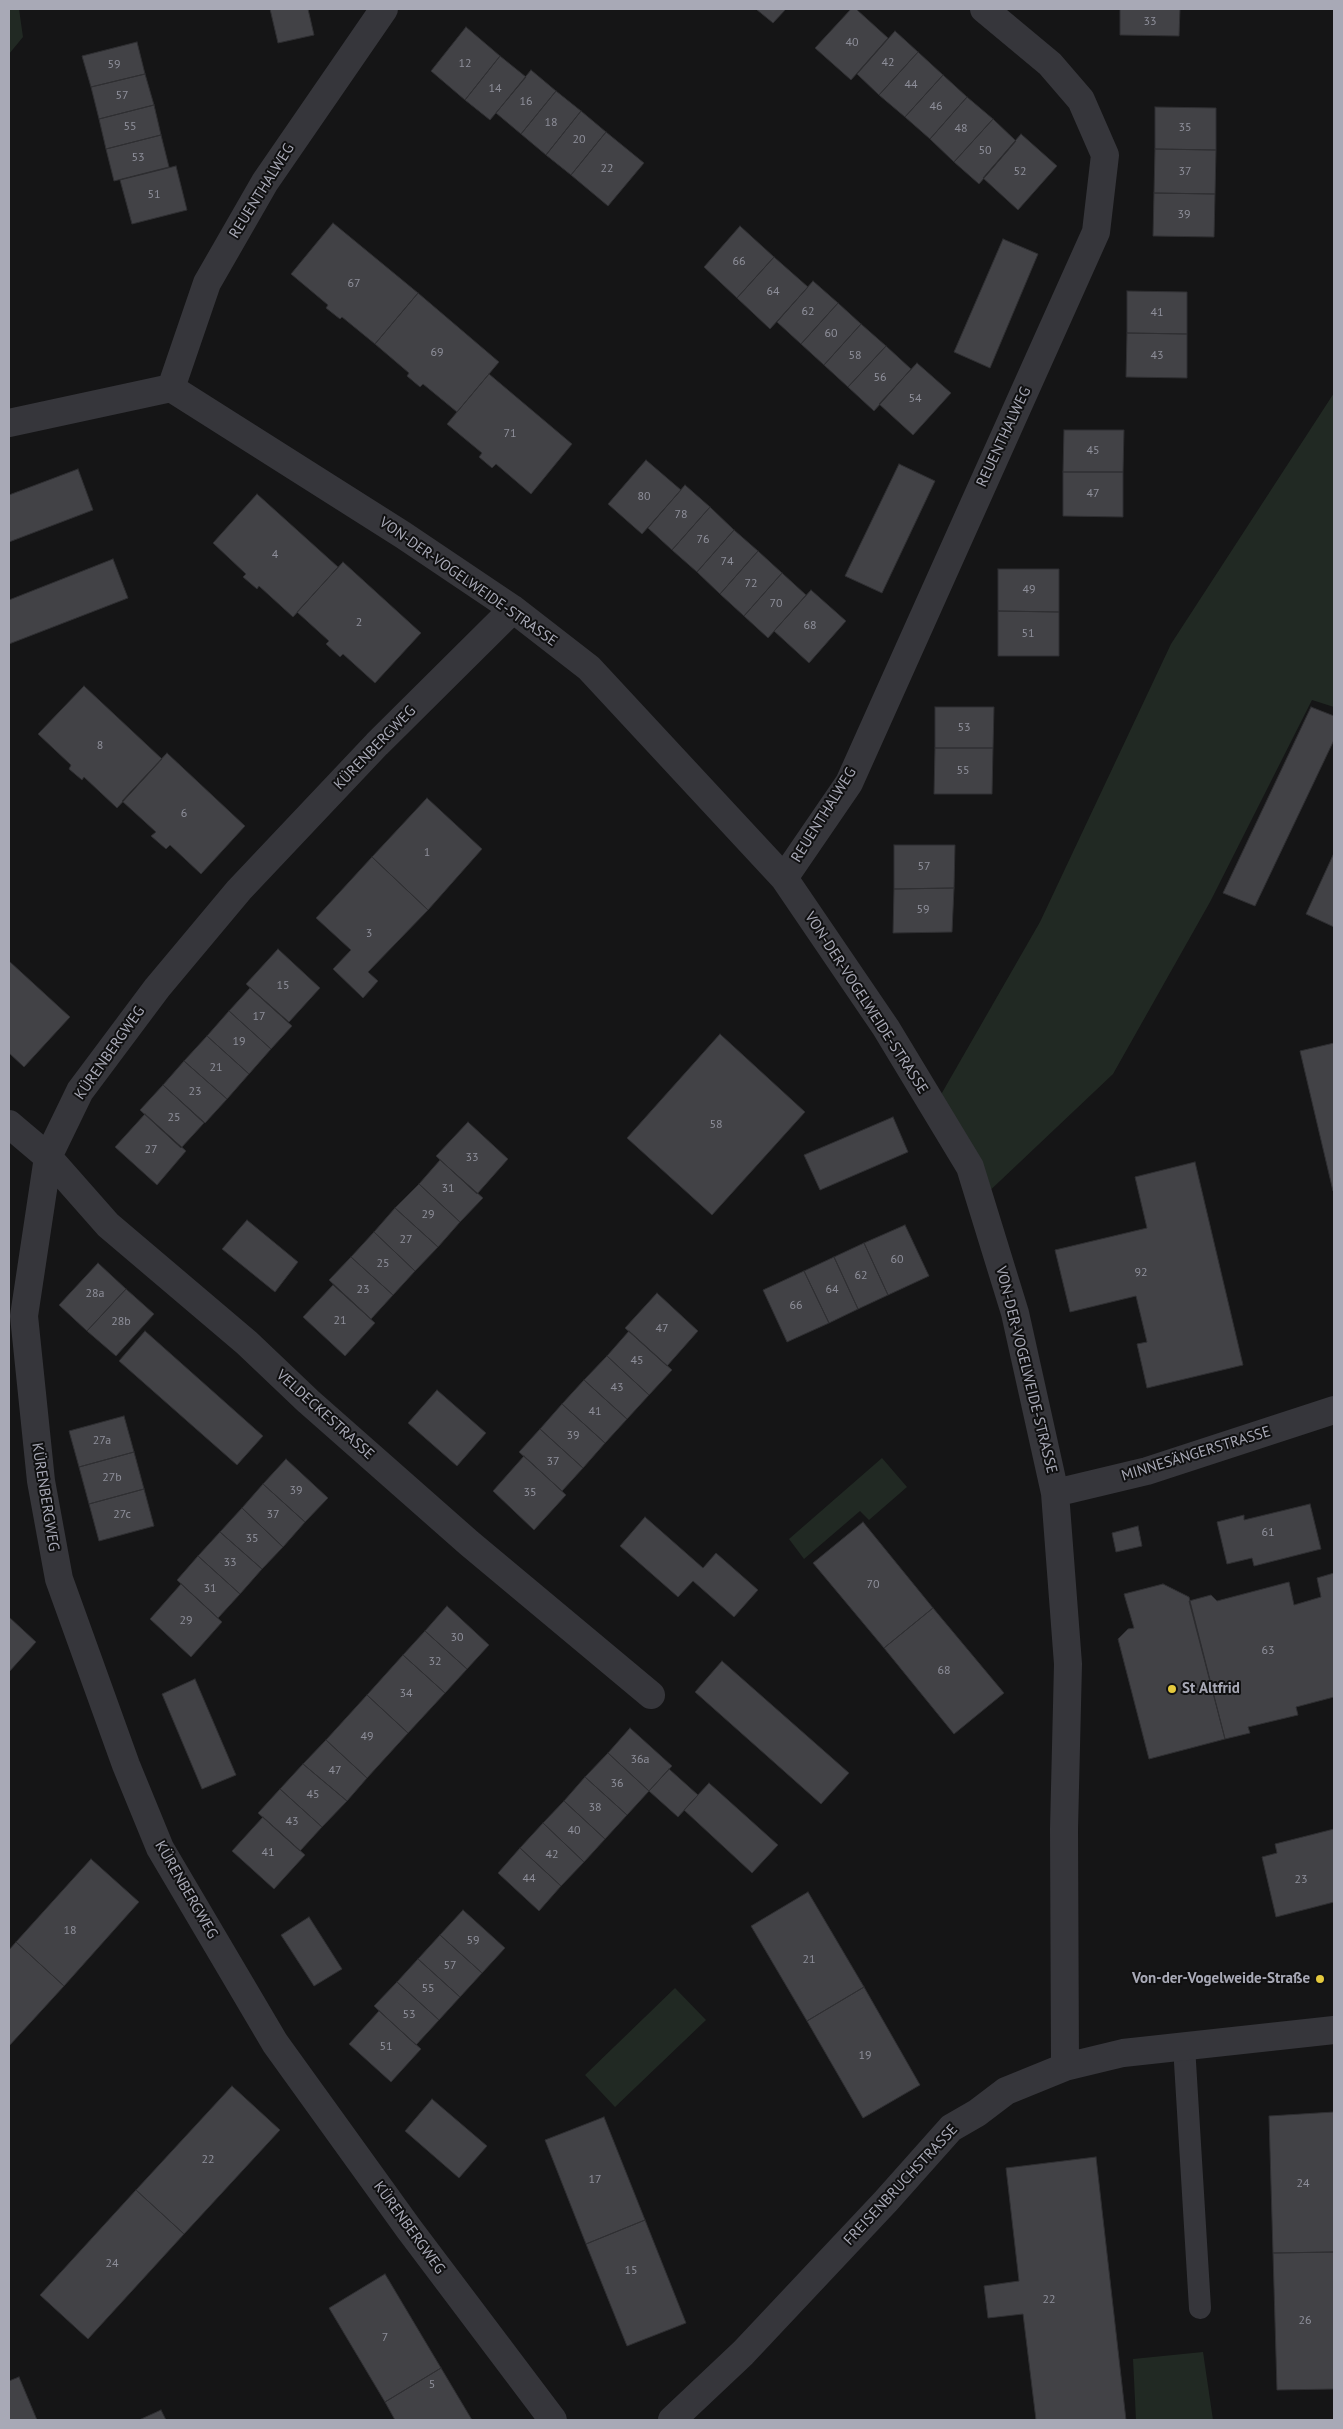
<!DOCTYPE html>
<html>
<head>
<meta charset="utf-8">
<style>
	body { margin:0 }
	#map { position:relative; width:1343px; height:2429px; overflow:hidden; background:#151516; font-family:"PT Sans",sans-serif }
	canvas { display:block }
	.frame { position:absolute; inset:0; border:10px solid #a8a9b6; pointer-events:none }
</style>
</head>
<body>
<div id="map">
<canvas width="1343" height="2429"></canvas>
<div class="frame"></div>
</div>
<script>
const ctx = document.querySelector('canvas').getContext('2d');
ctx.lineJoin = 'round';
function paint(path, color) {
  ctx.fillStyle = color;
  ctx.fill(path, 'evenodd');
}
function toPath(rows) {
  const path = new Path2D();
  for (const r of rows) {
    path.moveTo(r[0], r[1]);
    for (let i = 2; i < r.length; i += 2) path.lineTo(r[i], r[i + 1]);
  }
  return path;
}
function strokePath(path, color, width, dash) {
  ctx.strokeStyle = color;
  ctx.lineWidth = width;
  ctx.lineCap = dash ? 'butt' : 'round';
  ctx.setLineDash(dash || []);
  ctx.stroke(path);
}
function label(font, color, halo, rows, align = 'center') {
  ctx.font = font + ' "PT Sans",sans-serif';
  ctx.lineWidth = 4;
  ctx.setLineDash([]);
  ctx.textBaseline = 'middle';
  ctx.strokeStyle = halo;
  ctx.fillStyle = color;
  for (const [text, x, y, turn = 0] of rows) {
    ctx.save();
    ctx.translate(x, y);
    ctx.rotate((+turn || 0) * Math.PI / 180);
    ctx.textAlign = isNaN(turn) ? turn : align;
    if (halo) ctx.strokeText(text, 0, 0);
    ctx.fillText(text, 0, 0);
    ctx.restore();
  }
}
const green = toPath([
	[9,9,19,9,23,37,9,54],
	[1334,393,1334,707,1312,700,1210,902,1113,1074,982,1198,935,1105,1040,922,1171,644],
	[882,1458,907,1487,869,1520,860,1511,804,1559,789,1539],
	[675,1988,706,2020,615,2107,585,2075],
	[1203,2352,1213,2420,1136,2420,1133,2359]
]);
const building = toPath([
	[270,9,308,9,314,35,278,43,270,9],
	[756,9,786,9,773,23,756,9],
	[851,9,856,9,888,38,851,80,815,48,851,9],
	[1120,9,1180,9,1179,36,1120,35,1120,9],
	[466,27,500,56,465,100,431,71,466,27],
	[895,31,918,52,879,95,857,74,895,31],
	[137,42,145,74,91,87,82,56,137,42],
	[918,52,943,75,905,117,879,95,918,52],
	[500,56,526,77,490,120,465,100,500,56],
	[531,70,556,91,521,134,496,113,531,70],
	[145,74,154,105,99,119,91,87,145,74],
	[943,75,967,97,930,139,905,117,943,75],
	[556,91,581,111,546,155,521,134,556,91],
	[967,97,993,119,954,162,930,139,967,97],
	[154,105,161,135,106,149,99,119,154,105],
	[1155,107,1216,108,1216,150,1155,149,1155,107],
	[581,111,606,132,571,175,546,155,581,111],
	[993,119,1016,141,979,184,954,162,993,119],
	[606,132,644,163,608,206,571,175,606,132],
	[1021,134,1057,166,1018,210,983,178,1021,134],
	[161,135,169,167,114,181,106,149,161,135],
	[1155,149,1216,150,1215,194,1154,193,1155,149],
	[176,166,187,210,132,224,120,180,176,166],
	[1154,193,1215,194,1214,237,1153,236,1154,193],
	[333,223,418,293,375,344,342,317,340,319,326,308,328,305,291,274,333,223],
	[740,226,774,257,737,298,704,267,740,226],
	[1003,239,1038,254,990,368,954,352,1003,239],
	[774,257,808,287,770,329,737,298,774,257],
	[813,281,838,303,801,344,777,322,813,281],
	[1127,291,1187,292,1187,334,1127,333,1127,291],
	[418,293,499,362,457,412,423,384,420,387,407,376,409,373,375,344,418,293],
	[838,303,861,324,824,365,801,344,838,303],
	[861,324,886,346,848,387,824,365,861,324],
	[1127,333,1187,334,1187,378,1126,377,1127,333],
	[886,346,911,369,874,411,848,387,886,346],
	[917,363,951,393,913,435,879,404,917,363],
	[489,374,572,444,531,494,496,464,492,468,479,457,482,453,447,424,489,374],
	[1064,430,1124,430,1123,472,1063,472,1064,430],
	[646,460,681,490,642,534,608,504,646,460],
	[899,464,935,481,882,593,845,576,899,464],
	[78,469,93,510,9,542,9,495,78,469],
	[1063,472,1123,472,1123,517,1063,516,1063,472],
	[685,485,710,507,672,550,648,528,685,485],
	[257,494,338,567,293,617,259,586,257,589,243,577,246,574,213,543,257,494],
	[710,507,734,530,697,572,672,550,710,507],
	[734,530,758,551,720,594,697,572,734,530],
	[758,551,782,573,744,616,720,594,758,551],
	[113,559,128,598,9,644,9,600,113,559],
	[343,562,421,633,375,683,343,654,340,657,326,644,329,641,297,612,343,562],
	[998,569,1059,569,1059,612,998,611,998,569],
	[782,573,806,595,768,638,744,616,782,573],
	[811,590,846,621,809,663,774,631,811,590],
	[998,611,1059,612,1059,656,998,656,998,611],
	[84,686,162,759,117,808,84,777,82,780,69,769,71,765,38,734,84,686],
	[935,707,994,707,993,748,935,748,935,707],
	[1311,707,1334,716,1334,740,1255,906,1223,893,1311,707],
	[935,748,993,748,992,794,934,794,935,748],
	[167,753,245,826,201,874,170,845,166,849,151,836,156,832,122,801,167,753],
	[427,798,482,849,428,910,372,857,427,798],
	[894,845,955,845,954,888,894,889,894,845],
	[1334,853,1334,927,1306,914,1334,853],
	[372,857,428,910,368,972,378,981,363,998,333,969,351,950,316,918,372,857],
	[954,888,952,932,893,933,894,889,954,888],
	[278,949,320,988,289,1022,246,984,278,949],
	[9,961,70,1017,24,1067,9,1053,9,961],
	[250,988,292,1026,271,1049,229,1011,250,988],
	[229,1011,271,1049,249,1074,207,1036,229,1011],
	[720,1034,805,1112,712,1215,627,1138,720,1034],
	[207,1036,249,1074,227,1099,184,1061,207,1036],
	[1334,1043,1334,1191,1333,1191,1300,1051,1334,1043],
	[184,1061,227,1099,205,1123,163,1085,184,1061],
	[163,1085,204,1123,181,1148,140,1110,163,1085],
	[145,1114,186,1151,157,1185,115,1147,145,1114],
	[893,1117,908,1152,820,1190,804,1155,893,1117],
	[468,1122,508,1159,477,1194,436,1156,468,1122],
	[440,1160,483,1198,460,1222,419,1184,440,1160],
	[1195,1162,1243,1365,1147,1388,1137,1344,1147,1342,1136,1296,1070,1312,1055,1250,1147,1228,1135,1177,1195,1162],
	[419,1184,460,1222,438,1247,395,1208,419,1184],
	[395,1208,438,1247,415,1271,374,1232,395,1208],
	[247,1220,298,1262,275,1292,222,1249,247,1220],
	[905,1225,929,1276,888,1295,864,1243,905,1225],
	[374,1232,415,1271,393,1295,351,1257,374,1232],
	[864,1243,888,1295,858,1309,834,1257,864,1243],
	[351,1257,393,1295,371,1319,329,1280,351,1257],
	[834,1257,858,1309,829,1323,804,1271,834,1257],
	[98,1263,126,1289,87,1331,59,1305,98,1263],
	[804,1271,829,1323,787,1342,763,1290,804,1271],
	[333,1285,375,1323,345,1356,303,1317,333,1285],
	[126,1289,154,1314,116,1356,87,1331,126,1289],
	[657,1293,698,1331,667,1366,625,1328,657,1293],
	[145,1331,263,1436,237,1465,119,1361,145,1331],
	[629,1331,672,1370,649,1395,607,1356,629,1331],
	[607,1356,649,1395,627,1419,584,1380,607,1356],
	[584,1380,627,1419,605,1443,562,1404,584,1380],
	[437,1390,486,1433,457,1466,408,1423,437,1390],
	[562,1404,605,1443,583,1468,540,1429,562,1404],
	[124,1416,134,1452,79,1467,69,1431,124,1416],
	[540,1429,583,1468,562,1491,519,1452,540,1429],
	[134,1452,144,1489,89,1504,79,1467,134,1452],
	[524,1456,566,1495,534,1530,493,1491,524,1456],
	[286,1459,328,1498,305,1522,263,1484,286,1459],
	[263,1484,305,1522,283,1547,242,1508,263,1484],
	[144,1489,154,1526,99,1541,89,1504,144,1489],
	[1310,1504,1321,1549,1254,1566,1252,1558,1227,1564,1217,1522,1244,1515,1244,1520,1310,1504],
	[242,1508,283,1547,262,1569,220,1532,242,1508],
	[645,1517,703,1568,716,1553,758,1590,734,1617,693,1581,678,1597,620,1546,645,1517],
	[863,1522,933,1608,884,1648,813,1563,863,1522],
	[1138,1526,1142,1546,1116,1552,1112,1533,1138,1526],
	[220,1532,262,1569,240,1594,198,1556,220,1532],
	[198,1556,240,1594,218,1618,177,1580,198,1556],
	[1334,1573,1334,1697,1296,1707,1298,1715,1248,1727,1250,1733,1225,1739,1189,1601,1211,1595,1217,1601,1289,1582,1294,1605,1321,1597,1317,1578,1334,1573],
	[181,1584,222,1622,191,1657,150,1619,181,1584],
	[1163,1584,1189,1597,1225,1739,1149,1759,1118,1639,1128,1629,1134,1628,1124,1594,1163,1584],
	[447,1606,489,1645,467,1669,425,1631,447,1606],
	[933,1608,1004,1693,954,1734,884,1648,933,1608],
	[9,1617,36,1642,9,1672,9,1617],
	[425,1631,467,1669,445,1693,403,1655,425,1631],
	[403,1655,445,1693,408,1733,367,1695,403,1655],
	[722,1661,849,1773,821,1804,695,1692,722,1661],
	[195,1679,236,1775,202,1789,162,1694,195,1679],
	[367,1695,408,1733,367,1778,326,1740,367,1695],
	[630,1728,672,1766,649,1791,608,1753,630,1728],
	[326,1740,367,1778,347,1801,303,1764,326,1740],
	[608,1753,649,1791,627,1815,585,1777,608,1753],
	[303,1764,347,1801,322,1827,280,1789,303,1764],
	[669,1769,698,1795,678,1817,649,1791,669,1769],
	[585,1777,627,1815,605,1839,564,1801,585,1777],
	[709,1783,778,1845,752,1873,684,1810,709,1783],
	[280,1789,322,1827,300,1851,258,1813,280,1789],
	[564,1801,605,1839,584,1862,543,1823,564,1801],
	[263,1817,305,1855,274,1889,232,1851,263,1817],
	[543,1823,584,1862,561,1886,520,1848,543,1823],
	[1334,1829,1334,1902,1276,1917,1262,1857,1277,1853,1275,1844,1334,1829],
	[520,1848,561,1886,539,1911,498,1873,520,1848],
	[91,1859,139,1902,64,1986,16,1942,91,1859],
	[808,1892,864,1987,807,2021,751,1926,808,1892],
	[463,1910,505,1948,482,1973,440,1935,463,1910],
	[309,1917,342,1969,314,1986,281,1935,309,1917],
	[440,1935,482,1973,460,1997,418,1959,440,1935],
	[16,1942,64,1986,9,2046,9,1950,16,1942],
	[418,1959,460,1997,439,2020,397,1982,418,1959],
	[397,1982,439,2020,416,2045,374,2006,397,1982],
	[864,1987,920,2085,863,2118,807,2021,864,1987],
	[379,2011,421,2049,391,2082,349,2044,379,2011],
	[232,2086,280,2130,184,2234,136,2190,232,2086],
	[432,2099,487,2146,459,2178,405,2131,432,2099],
	[1334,2112,1334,2252,1273,2253,1269,2116,1334,2112],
	[604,2117,645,2220,586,2244,545,2140,604,2117],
	[1096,2157,1126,2420,1036,2420,1023,2314,988,2318,984,2286,1019,2281,1006,2168,1096,2157],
	[136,2190,184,2234,88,2339,40,2295,136,2190],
	[645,2220,686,2323,627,2346,586,2244,645,2220],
	[1334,2252,1334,2389,1277,2390,1273,2253,1334,2252],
	[385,2274,441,2368,385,2402,329,2308,385,2274],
	[441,2368,472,2420,395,2420,385,2402,441,2368],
	[19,2377,37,2420,9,2420,9,2381,19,2377],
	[161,2410,166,2420,139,2420,161,2410]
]);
const lane = toPath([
	[1184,2046,1200,2308]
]);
const street = toPath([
	[171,388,207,283,265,182,384,9],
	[9,423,171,388,403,535,513,609,589,668,784,878,886,1028,970,1167,1015,1313,1055,1493,1068,1664,1064,1829,1065,2067],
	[513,609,377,744,239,890,157,988,80,1091,48,1157,24,1316,41,1481,59,1579,126,1765,160,1848,275,2043,409,2229,553,2420],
	[784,878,849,783,1096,232,1105,155,1081,100,1050,64,984,9],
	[9,1124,48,1157,108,1225,247,1343,308,1401,469,1543,651,1695],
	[1055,1493,1147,1471,1334,1410],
	[672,2420,743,2353,886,2201,951,2128,977,2113,1006,2091,1065,2067,1123,2053,1334,2030]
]);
const markers = [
	[1172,1689,5,"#e5c93e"],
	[1320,1979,5,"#e5c93e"]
];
const numberNames = [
	["33",1150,22],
	["40",852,43],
	["42",888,63],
	["12",465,64],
	["59",114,65],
	["44",911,85],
	["14",495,89],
	["57",122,96],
	["16",526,102],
	["46",936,107],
	["18",551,123],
	["55",130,127],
	["35",1185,128],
	["48",961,129],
	["20",579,140],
	["50",985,151],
	["53",138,158],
	["22",607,169],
	["52",1020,172],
	["37",1185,172],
	["51",154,195],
	["39",1184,215],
	["66",739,262],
	["67",354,284],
	["64",773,292],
	["62",808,312],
	["41",1157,313],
	["60",831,334],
	["69",437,353],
	["58",855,356],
	["43",1157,356],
	["56",880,378],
	["54",915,399],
	["71",510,434],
	["45",1093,451],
	["47",1093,494],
	["80",644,497],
	["78",681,515],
	["76",703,540],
	["4",275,555],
	["74",727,562],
	["72",751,584],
	["49",1029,590],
	["70",776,604],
	["2",359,623],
	["68",810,626],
	["51",1028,634],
	["53",964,728],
	["8",100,746],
	["55",963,771],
	["6",184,814],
	["1",427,853],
	["57",924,867],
	["59",923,910],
	["3",369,934],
	["15",283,986],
	["17",259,1017],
	["19",239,1042],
	["21",216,1068],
	["23",195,1092],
	["25",174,1118],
	["58",716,1125],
	["27",151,1150],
	["33",472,1158],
	["31",448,1189],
	["29",428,1215],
	["27",406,1240],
	["60",897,1260],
	["25",383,1264],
	["92",1141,1273],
	["62",861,1276],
	["23",363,1290],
	["64",832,1290],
	["28a",95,1294],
	["66",796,1306],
	["21",340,1321],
	["28b",121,1322],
	["47",662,1329],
	["45",637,1361],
	["43",617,1388],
	["41",595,1412],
	["39",573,1436],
	["27a",102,1441],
	["37",553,1462],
	["27b",112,1478],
	["39",296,1491],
	["35",530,1493],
	["27c",122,1515],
	["37",273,1515],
	["61",1268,1533],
	["35",252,1539],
	["33",230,1563],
	["70",873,1585],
	["31",210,1589],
	["29",186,1621],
	["30",457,1638],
	["63",1268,1651],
	["32",435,1662],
	["68",944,1671],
	["34",406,1694],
	["49",367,1737],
	["36a",640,1760],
	["47",335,1771],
	["36",617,1784],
	["45",313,1795],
	["38",595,1808],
	["43",292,1822],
	["40",574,1831],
	["41",268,1853],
	["42",552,1855],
	["44",529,1879],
	["23",1301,1880],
	["18",70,1931],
	["59",473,1941],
	["21",809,1960],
	["57",450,1966],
	["55",428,1989],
	["53",409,2015],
	["51",386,2047],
	["19",865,2056],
	["22",208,2160],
	["17",595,2180],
	["24",1303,2184],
	["24",112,2264],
	["15",631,2271],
	["22",1049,2300],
	["26",1305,2321],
	["7",385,2338],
	["5",432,2385]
];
const streetNames = [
	["REUENTHALWEG",262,191,-58],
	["REUENTHALWEG",1004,437,-65],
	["VON-DER-VOGELWEIDE-STRASSE",468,582,35],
	["KÜRENBERGWEG",375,748,-46],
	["REUENTHALWEG",824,815,-58],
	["VON-DER-VOGELWEIDE-STRASSE",866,1003,57],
	["KÜRENBERGWEG",110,1053,-55],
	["VON-DER-VOGELWEIDE-STRASSE",1026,1370,76],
	["VELDECKESTRASSE",325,1415,42],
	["MINNESÄNGERSTRASSE",1196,1454,-17],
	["KÜRENBERGWEG",45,1497,81],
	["KÜRENBERGWEG",186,1890,60],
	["FREISENBRUCHSTRASSE",901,2185,-47],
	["KÜRENBERGWEG",409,2228,54]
];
const poiNames = [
	["St Altfrid",1182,1689],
	["Von-der-Vogelweide-Straße",1310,1979,"right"]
];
paint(green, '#212923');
paint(building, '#424246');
strokePath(building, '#2f2f32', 1);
strokePath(lane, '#36363b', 22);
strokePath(street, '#36363b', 28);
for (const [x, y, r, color] of markers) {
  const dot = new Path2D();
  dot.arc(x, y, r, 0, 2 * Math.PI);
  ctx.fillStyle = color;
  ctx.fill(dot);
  strokePath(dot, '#101011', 2);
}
label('12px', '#8e8f9a', null, numberNames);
label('15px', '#a8a9b6', '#101011', streetNames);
label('bold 15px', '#a8a9b6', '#101011', poiNames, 'left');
</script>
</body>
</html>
